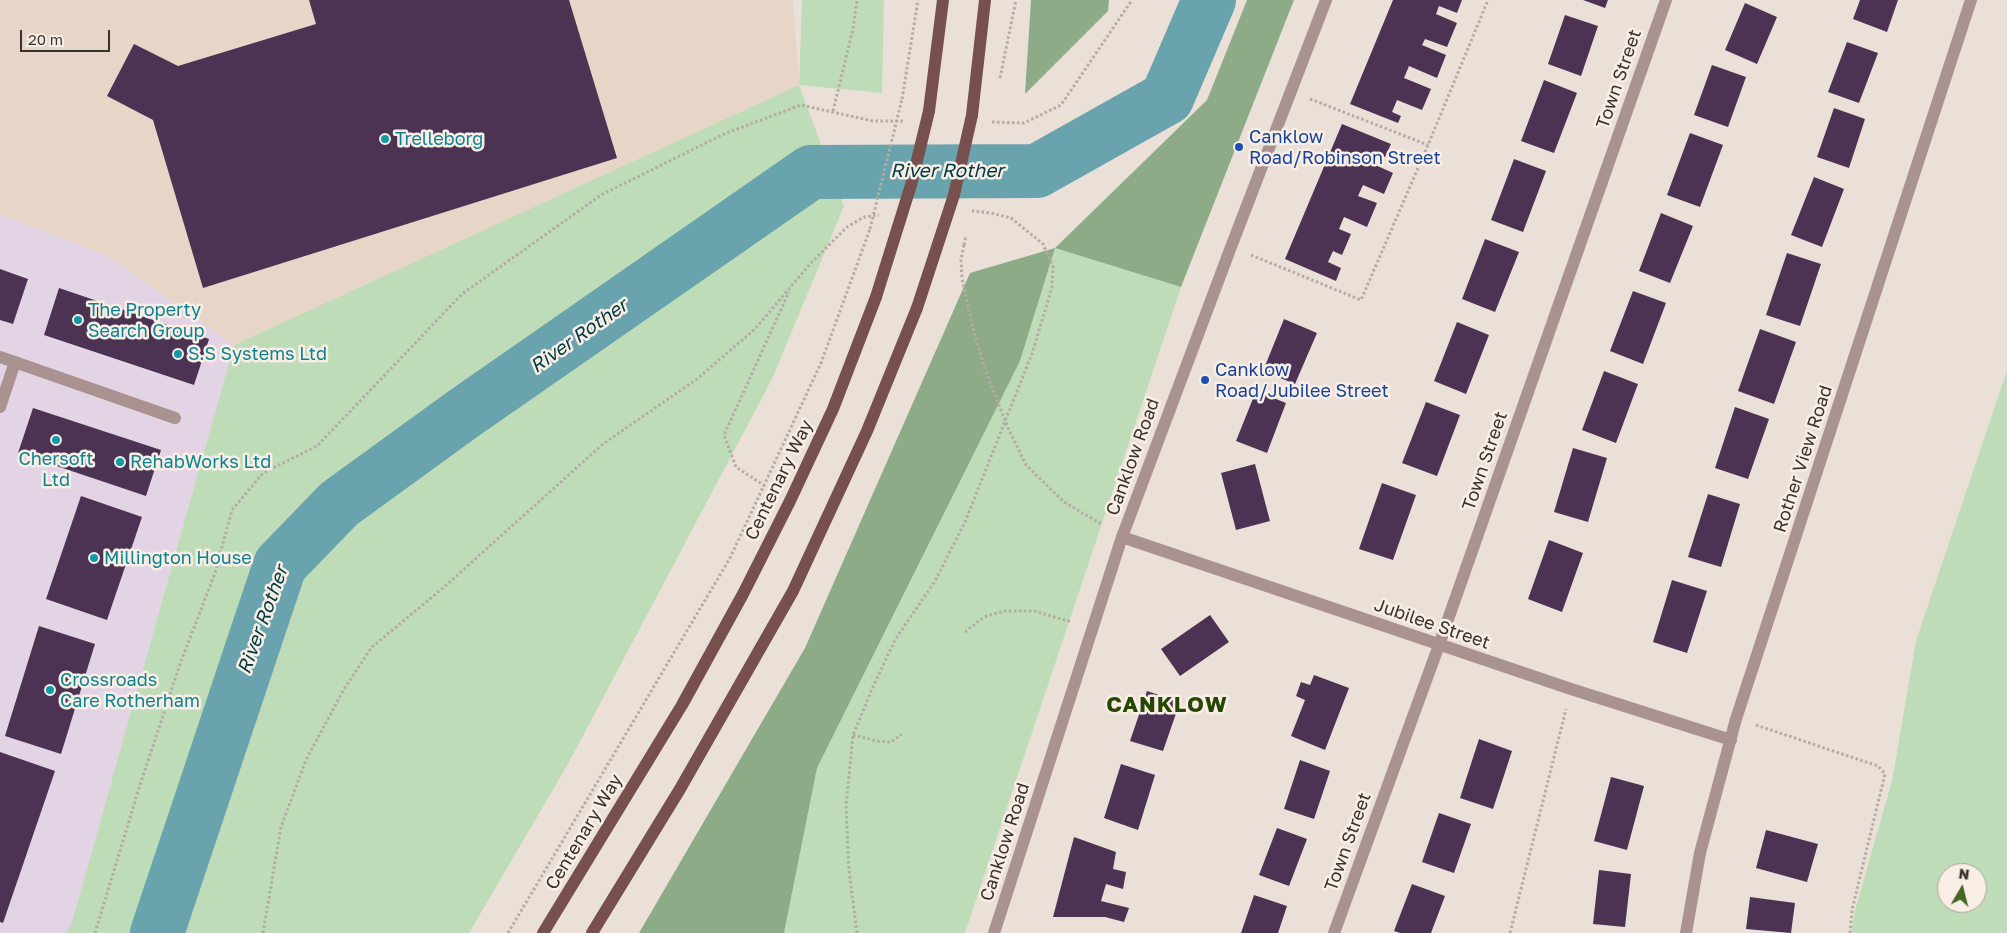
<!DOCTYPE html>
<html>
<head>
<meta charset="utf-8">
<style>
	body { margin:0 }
	#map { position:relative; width:2007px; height:933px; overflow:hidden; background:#ebe0d8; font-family:"Golos Text",sans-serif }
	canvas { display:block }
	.north { position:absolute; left:1937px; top:863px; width:50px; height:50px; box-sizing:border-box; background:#f9eee5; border:1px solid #aba39c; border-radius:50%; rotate:8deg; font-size:14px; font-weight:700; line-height:20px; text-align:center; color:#37332f }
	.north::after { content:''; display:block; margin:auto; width:18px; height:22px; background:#416722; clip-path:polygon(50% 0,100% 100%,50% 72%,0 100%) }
	.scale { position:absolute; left:20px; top:30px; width:90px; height:22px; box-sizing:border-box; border:2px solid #37332f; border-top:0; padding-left:6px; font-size:15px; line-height:18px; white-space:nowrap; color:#37332f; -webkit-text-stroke:4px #f9eee5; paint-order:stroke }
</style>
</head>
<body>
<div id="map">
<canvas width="2007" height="933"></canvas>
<div class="north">N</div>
<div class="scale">20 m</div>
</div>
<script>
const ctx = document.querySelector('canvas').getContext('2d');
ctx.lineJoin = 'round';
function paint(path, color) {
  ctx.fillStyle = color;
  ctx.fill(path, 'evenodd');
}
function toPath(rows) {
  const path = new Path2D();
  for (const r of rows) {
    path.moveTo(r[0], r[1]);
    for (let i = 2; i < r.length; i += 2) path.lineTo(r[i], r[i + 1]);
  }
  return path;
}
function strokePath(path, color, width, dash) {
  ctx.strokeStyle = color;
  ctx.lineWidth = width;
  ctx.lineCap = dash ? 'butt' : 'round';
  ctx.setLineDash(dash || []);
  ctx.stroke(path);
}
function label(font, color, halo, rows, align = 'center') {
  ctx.font = font + ' "Golos Text",sans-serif';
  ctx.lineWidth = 5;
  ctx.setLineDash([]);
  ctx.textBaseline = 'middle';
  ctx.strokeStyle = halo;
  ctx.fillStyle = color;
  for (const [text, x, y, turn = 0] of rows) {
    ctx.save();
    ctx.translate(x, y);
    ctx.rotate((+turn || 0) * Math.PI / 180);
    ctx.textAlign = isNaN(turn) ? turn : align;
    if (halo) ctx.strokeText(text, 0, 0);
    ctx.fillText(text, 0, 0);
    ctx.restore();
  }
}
const commercial = toPath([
	[0,214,108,256,234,345,72,922,66,933,0,933]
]);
const built = toPath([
	[0,0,793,0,799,85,234,345,108,256,0,214]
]);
const green = toPath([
	[802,0,884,0,882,93,799,85,844,206,772,379,568,764,469,933,66,933,72,922,234,345,799,85],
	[1055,248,1181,287,965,933,784,933,817,768,1020,361],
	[2007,370,2007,933,1851,933,1855,910,1892,781,1916,641],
	[1947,873,1977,873,1977,903,1947,903]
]);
const forest = toPath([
	[1031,0,1109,0,1108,11,1025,94],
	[1247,0,1294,0,1181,287,1055,248,1020,361,817,768,784,933,639,933,805,648,970,273,1055,248,1207,100]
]);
const river = toPath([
	[157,933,280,565,339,504,463,414,811,172,1037,171,1167,98,1209,0]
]);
const building = toPath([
	[309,0,569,0,617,158,203,288,153,120,107,96,134,44,178,66,316,24],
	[1393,0,1462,0,1457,13,1439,6,1436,14,1457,23,1447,47,1425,39,1422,45,1446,55,1437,78,1409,66,1404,78,1431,89,1422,110,1397,100,1392,112,1401,116,1398,123,1350,104],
	[1583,0,1608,0,1605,8],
	[1860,0,1898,0,1887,32,1853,19],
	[1745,3,1777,17,1757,64,1725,50],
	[1565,15,1598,26,1581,76,1548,64],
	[1847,42,1878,53,1859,103,1828,92],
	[1712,65,1746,77,1728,127,1694,115],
	[1544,80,1577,93,1554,153,1521,141],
	[1834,108,1865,119,1849,168,1817,157],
	[1342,124,1391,144,1385,157,1375,153,1371,163,1393,173,1384,194,1363,185,1358,196,1377,203,1367,227,1344,217,1339,229,1351,234,1342,255,1333,251,1328,262,1341,268,1336,281,1285,259],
	[1690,133,1723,145,1700,207,1667,195],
	[1514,159,1546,171,1523,232,1491,220],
	[1814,177,1844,189,1822,247,1791,235],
	[1661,213,1693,226,1670,283,1639,271],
	[1485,239,1519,252,1495,312,1462,299],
	[1787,253,1821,264,1800,326,1766,315],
	[0,269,28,279,13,324,0,320],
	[59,288,209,339,194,385,44,335],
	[1633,291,1666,303,1643,364,1610,351],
	[1284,319,1317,333,1295,384,1263,371],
	[1457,322,1489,335,1466,394,1434,381],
	[1760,329,1796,342,1774,404,1738,391],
	[1604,371,1638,384,1616,443,1582,430],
	[1256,391,1286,403,1267,453,1236,441],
	[1426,402,1460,415,1437,476,1402,463],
	[1735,407,1769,419,1748,479,1715,468],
	[33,408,161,450,146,496,18,453],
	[1573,448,1607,458,1588,522,1554,512],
	[1255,464,1270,521,1236,530,1221,473],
	[1382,483,1416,495,1393,560,1359,549],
	[1708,494,1740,504,1721,567,1688,557],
	[81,496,142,517,107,620,46,599],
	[1549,540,1583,553,1562,612,1528,599],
	[1672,580,1707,591,1687,653,1653,642],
	[1210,615,1229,642,1180,676,1161,649],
	[39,626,95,644,61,754,5,736],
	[1314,675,1349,688,1325,750,1291,736,1305,700,1296,696,1301,682,1310,685],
	[1147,691,1180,702,1163,751,1130,741],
	[1479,739,1512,751,1493,809,1460,798],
	[0,752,55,771,3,923,0,922],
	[1300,760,1330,771,1314,819,1284,809],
	[1121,764,1155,775,1138,830,1104,818],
	[1611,777,1644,786,1627,850,1594,841],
	[1439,813,1471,824,1454,873,1422,862],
	[1277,828,1307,839,1289,886,1259,875],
	[1766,830,1818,844,1807,882,1756,868],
	[1074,837,1116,852,1113,869,1126,872,1123,889,1106,884,1101,901,1129,908,1124,922,1105,917,1053,917],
	[1599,870,1631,874,1625,927,1593,924],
	[1412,884,1445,896,1431,933,1400,933,1394,931],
	[1254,895,1287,906,1278,933,1241,933],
	[1750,897,1795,903,1791,933,1746,929]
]);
const path = toPath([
	[1000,78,1016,0],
	[902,99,918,0],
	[1310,99,1428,145],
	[833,111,853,29,857,0],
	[992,122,1024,123,1061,105,1132,0],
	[964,245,961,260,962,278,971,320,984,367,1008,428,1026,465,1064,502,1103,525],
	[1251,255,1361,300,1428,145,1488,0],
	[765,486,736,467,724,435,789,292],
	[965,632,984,617,1004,611,1034,611,1072,622],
	[1756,725,1878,766,1885,774,1852,910,1850,933],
	[853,735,878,741,891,742,902,734],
	[95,933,139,788,180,664,215,573,232,510,263,473,317,446,462,294,601,195,724,134,801,105,873,121,904,121],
	[263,933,281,827,306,760,344,689,372,647,443,588,603,444,697,379,755,329,810,264,847,227,864,217,879,215],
	[508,933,730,558,821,363,870,229],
	[857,933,849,871,846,806,853,735,872,689,895,640,935,581,965,522,1033,351,1052,287,1053,267,1043,244,1011,218,991,213,972,211],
	[1510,933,1566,709]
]);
const service = toPath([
	[0,357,175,418]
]);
const minor = toPath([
	[0,407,15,362],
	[1122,537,1571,689,1731,740],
	[1334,933,1439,645,1666,0],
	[1686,933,1700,853,1736,719,1971,0]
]);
const tertiary = toPath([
	[994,933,1122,537,1231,247,1326,0]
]);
const primary = toPath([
	[929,111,943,0],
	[972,115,985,0],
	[543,933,682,705,743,594,790,501,833,409,876,297],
	[592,933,680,789,793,591,867,431,917,308]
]);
const pathBridge = toPath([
	[870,229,902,99],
	[964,245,966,236]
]);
const primaryBridge = toPath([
	[876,297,911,185,929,111],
	[917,308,954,195,972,115]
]);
const markers = [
	[385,139,5,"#0f9aa8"],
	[1239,147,5,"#1a4fb4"],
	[78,320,5,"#0f9aa8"],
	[178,354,5,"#0f9aa8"],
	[1205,380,5,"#1a4fb4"],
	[56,440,5,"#0f9aa8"],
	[120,462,5,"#0f9aa8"],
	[94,558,5,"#0f9aa8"],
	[50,690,5,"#0f9aa8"]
];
const streetNames = [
	["Town Street",1619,79,-71],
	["Canklow Road",1133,457,-70],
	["Rother View Road",1803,459,-72],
	["Town Street",1485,461,-71],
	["Centenary Way",779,480,-64],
	["Jubilee Street",1432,624,19],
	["Centenary Way",584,832,-59],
	["Canklow Road",1005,842,-72],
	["Town Street",1348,842,-70]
];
const transitNames = [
	["Canklow",1249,137],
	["Road/Robinson Street",1249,158],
	["Canklow",1215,370],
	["Road/Jubilee Street",1215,391]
];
const cultureNames = [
	["Trelleborg",395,139],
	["The Property",88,310],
	["Search Group",88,331],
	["S.S Systems Ltd",188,354],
	["Chersoft",56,459,"center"],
	["Ltd",56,480,"center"],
	["RehabWorks Ltd",130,462],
	["Millington House",104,558],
	["Crossroads",60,680],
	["Care Rotherham",60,701]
];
const waterNames = [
	["River Rother",947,171],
	["River Rother",579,336,-35],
	["River Rother",263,620,-70]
];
const districtNames = [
	["CANKLOW",1167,705]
];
paint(commercial, '#e2d3e5');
paint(built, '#e7d5c7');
paint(green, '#bedcb8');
paint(forest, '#8dab87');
strokePath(river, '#69a3ad', 54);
paint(building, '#4c3353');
strokePath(path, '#b4aba4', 3, [2.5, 2.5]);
strokePath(service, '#a99290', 12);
strokePath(minor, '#a99290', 12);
strokePath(tertiary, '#a99290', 12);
strokePath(primary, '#77504d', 12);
strokePath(pathBridge, '#b4aba4', 3, [2.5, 2.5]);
strokePath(primaryBridge, '#77504d', 12);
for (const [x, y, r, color] of markers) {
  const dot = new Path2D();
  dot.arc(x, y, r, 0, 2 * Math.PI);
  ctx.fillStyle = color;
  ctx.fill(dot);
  strokePath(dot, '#f9eee5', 2);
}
label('18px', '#37332f', '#f9eee5', streetNames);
label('18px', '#164399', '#f9eee5', transitNames, 'left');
label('18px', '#0d838f', '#f9eee5', cultureNames, 'left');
label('italic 19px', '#003a42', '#f9eee5', waterNames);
ctx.letterSpacing = '1px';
label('bold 22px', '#254703', '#f9eee5', districtNames);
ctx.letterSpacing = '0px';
</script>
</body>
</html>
